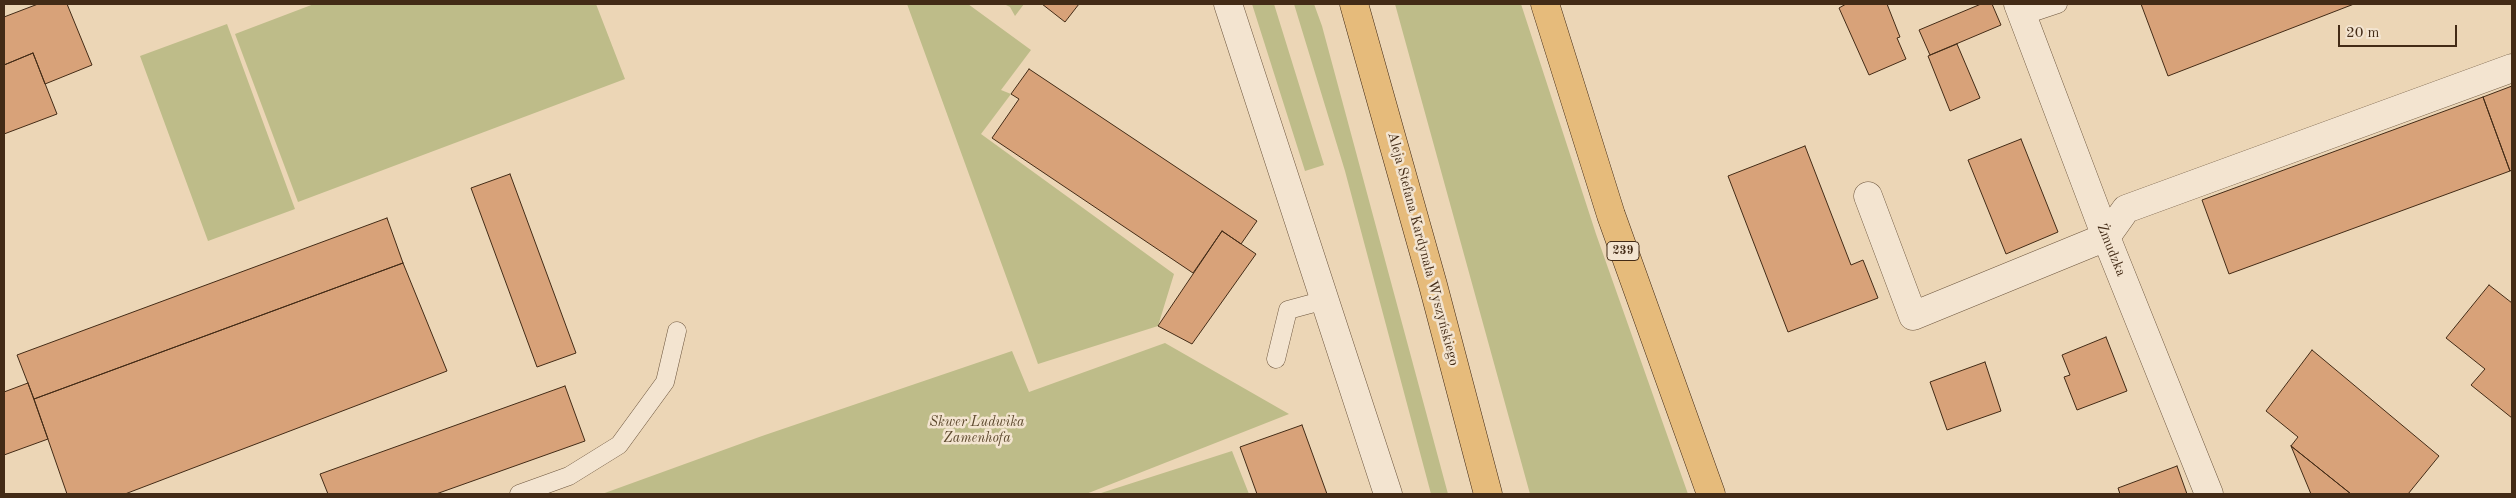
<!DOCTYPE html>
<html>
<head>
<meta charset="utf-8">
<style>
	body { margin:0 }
	#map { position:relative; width:2516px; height:498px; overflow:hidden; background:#ecd6b6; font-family:"Old Standard TT",serif }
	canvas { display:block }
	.frame { position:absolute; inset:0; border:5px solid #432b16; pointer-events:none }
	.scale { position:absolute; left:2338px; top:25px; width:119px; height:22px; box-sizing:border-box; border:2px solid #432b16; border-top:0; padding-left:6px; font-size:15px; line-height:18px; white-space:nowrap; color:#432b16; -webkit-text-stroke:4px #f3e4d0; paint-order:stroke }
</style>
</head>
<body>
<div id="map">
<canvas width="2516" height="498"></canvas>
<div class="frame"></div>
<div class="scale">20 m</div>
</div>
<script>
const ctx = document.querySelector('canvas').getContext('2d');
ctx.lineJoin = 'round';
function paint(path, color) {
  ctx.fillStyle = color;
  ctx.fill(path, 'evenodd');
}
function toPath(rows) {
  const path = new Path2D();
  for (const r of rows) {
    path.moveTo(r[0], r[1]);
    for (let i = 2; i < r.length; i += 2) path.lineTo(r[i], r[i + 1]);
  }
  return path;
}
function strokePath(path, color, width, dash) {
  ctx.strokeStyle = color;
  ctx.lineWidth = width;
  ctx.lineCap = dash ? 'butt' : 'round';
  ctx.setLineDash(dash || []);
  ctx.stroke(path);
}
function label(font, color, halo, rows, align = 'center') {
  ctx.font = font + ' "Old Standard TT",serif';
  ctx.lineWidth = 5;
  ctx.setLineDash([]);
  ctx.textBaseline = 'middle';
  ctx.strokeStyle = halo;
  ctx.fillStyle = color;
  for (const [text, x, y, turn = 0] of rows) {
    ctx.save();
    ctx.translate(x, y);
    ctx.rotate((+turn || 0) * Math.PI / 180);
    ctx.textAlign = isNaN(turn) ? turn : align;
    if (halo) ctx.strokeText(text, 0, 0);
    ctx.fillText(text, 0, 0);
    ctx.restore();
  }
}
const green = toPath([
	[314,4,596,4,625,79,298,202,235,34],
	[907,4,968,4,1031,50,1001,90,1011,94,981,134,1174,274,1158,326,1038,364],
	[1004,4,1024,4,1015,16,1010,7],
	[1252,4,1274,4,1324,165,1305,171],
	[1294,4,1314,4,1322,26,1448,494,1431,494,1345,171],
	[1395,4,1521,4,1596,234,1688,494,1530,494],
	[227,24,295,209,208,241,140,56],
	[1165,343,1289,414,1086,494,602,494,762,436,1012,351,1029,392],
	[1232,451,1249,494,1098,494]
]);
const building = toPath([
	[38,4,67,4,92,65,45,84,33,53,4,65,4,17,38,4],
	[1042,4,1079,4,1065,22,1042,4],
	[1846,4,1887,4,1900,37,1897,38,1906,59,1869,75,1839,8,1846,4],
	[1981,4,1992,4,2001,25,1930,55,1919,30,1981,4],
	[2141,4,2354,4,2168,76,2141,4],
	[1957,44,1980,98,1950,111,1928,56,1957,44],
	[33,53,57,114,4,134,4,65,33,53],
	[1029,69,1257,221,1241,244,1222,231,1193,273,992,138,1019,99,1011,94,1029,69],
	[2512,86,2512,170,2510,171,2483,97,2512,86],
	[2483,97,2510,171,2229,274,2202,200,2483,97],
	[2021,139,2058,232,2006,254,1968,160,2021,139],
	[1805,146,1851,265,1863,260,1878,298,1788,332,1728,176,1805,146],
	[510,174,576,353,537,367,471,188,510,174],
	[387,218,403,263,34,399,17,355,387,218],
	[1222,231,1256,254,1192,344,1158,326,1222,231],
	[403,263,447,371,125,494,67,494,34,399,403,263],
	[2489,285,2512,303,2512,418,2471,385,2485,369,2446,338,2489,285],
	[2106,337,2127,391,2077,410,2064,377,2070,375,2062,355,2106,337],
	[2312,350,2439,456,2408,494,2351,494,2291,446,2298,437,2266,411,2312,350],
	[1985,362,2001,411,1947,430,1930,382,1985,362],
	[28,383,48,439,4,455,4,392,28,383],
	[565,386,585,441,436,494,328,494,320,474,565,386],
	[1302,425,1327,494,1257,494,1240,447,1302,425],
	[2291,446,2351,494,2311,494,2291,446],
	[2177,466,2187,494,2120,494,2118,488,2177,466]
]);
const lane = toPath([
	[2022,16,2058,4],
	[1276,359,1288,310,1325,300],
	[519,494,569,476,619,445,665,382,677,331]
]);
const street = toPath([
	[1228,4,1388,494],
	[2018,4,2106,237,2209,494],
	[1868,196,1913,316,2106,237,2126,209,2512,68]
]);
const primary = toPath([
	[1354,4,1433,285,1488,494],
	[1545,4,1611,215,1711,494]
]);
const shields = [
	[1623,251,32]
];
const shieldNames = [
	["239",1623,251]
];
const streetNames = [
	["Aleja Stefana Kardynała Wyszyńskiego",1423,249,75],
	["Żmudzka",2111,250,68]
];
const parkNames = [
	["Skwer Ludwika",977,422],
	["Zamenhofa",977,438]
];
paint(green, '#bebc89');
paint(building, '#d8a279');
strokePath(building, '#432b16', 1);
strokePath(lane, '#6d563e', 19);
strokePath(street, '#6d563e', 29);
strokePath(primary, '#432b16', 29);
strokePath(lane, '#f3e4d0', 18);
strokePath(street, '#f3e4d0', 28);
strokePath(primary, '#e6bb7b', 28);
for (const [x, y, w] of shields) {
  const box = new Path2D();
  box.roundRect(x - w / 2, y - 9.5, w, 19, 4);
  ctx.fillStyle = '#f3e4d0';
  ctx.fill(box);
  strokePath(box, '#432b16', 1);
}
label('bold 12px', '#432b16', null, shieldNames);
label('14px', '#432b16', '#f3e4d0', streetNames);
label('italic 14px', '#5c482d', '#f3e4d0', parkNames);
</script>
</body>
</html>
